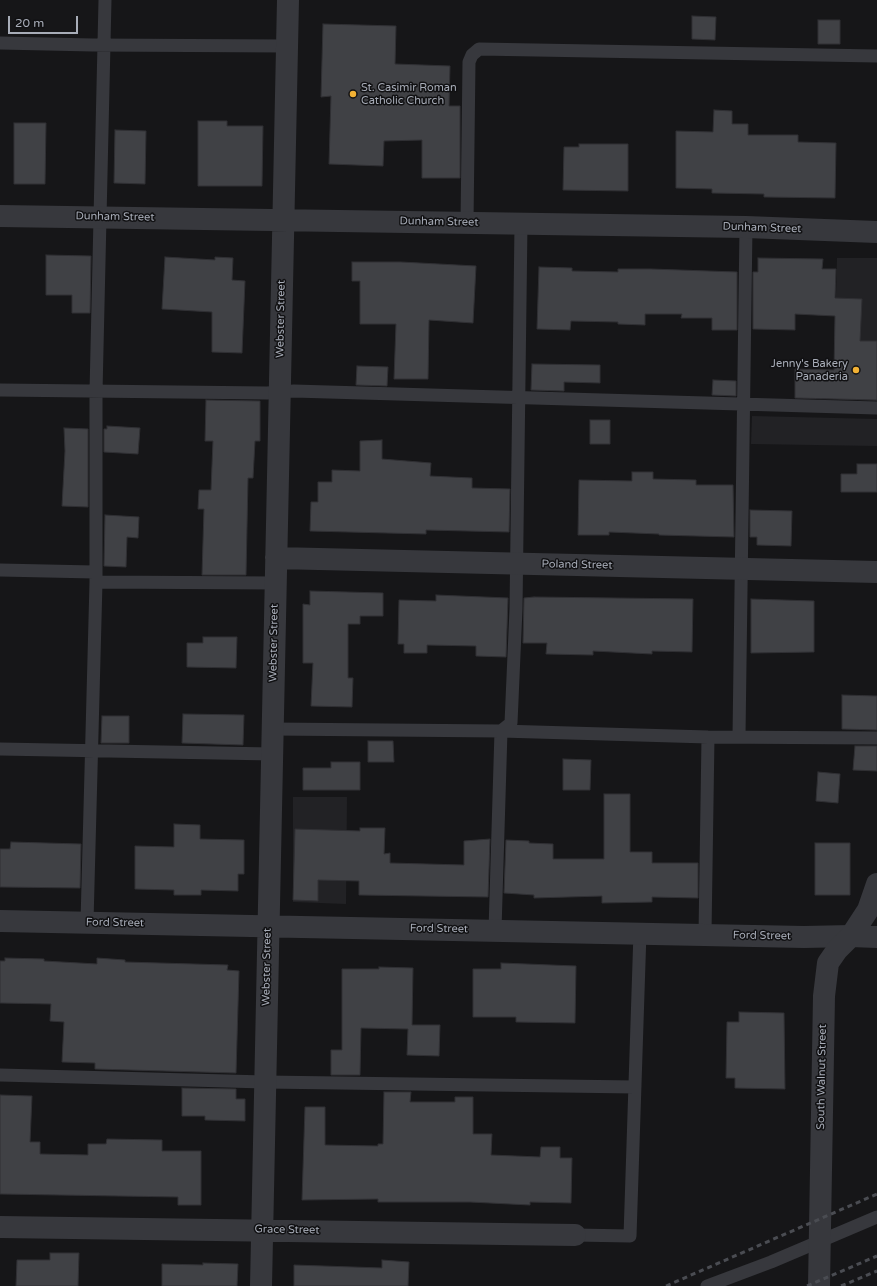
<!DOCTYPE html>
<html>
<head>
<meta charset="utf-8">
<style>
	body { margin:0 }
	#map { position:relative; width:877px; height:1286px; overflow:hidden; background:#161618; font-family:"Varela Round",sans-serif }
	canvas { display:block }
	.scale { position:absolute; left:8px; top:16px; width:70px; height:18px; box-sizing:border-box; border:2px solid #a8adb8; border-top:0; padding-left:5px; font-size:12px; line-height:14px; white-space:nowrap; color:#a8adb8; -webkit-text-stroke:3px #111113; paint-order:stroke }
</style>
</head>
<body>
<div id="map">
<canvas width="877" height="1286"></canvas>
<div class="scale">20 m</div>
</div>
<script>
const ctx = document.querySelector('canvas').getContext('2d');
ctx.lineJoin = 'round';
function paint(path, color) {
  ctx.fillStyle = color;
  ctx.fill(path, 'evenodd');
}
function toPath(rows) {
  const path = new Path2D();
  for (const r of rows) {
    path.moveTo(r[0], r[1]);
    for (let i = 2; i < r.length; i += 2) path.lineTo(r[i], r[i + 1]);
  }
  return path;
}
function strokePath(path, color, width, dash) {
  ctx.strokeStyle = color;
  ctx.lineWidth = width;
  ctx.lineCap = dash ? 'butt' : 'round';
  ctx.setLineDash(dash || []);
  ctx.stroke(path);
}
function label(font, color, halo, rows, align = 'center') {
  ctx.font = font + ' "Varela Round",sans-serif';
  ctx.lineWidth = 3;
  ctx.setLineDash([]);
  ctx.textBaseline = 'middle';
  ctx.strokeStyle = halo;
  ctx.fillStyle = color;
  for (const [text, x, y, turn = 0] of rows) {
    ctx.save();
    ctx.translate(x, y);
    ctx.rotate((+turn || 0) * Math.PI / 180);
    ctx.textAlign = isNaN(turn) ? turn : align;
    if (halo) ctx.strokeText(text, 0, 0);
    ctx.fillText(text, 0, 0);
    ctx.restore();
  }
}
const built = toPath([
	[837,258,877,258,877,401,833,399],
	[752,416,877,419,877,446,751,444],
	[293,797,347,797,346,904,293,902]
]);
const building = toPath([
	[692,16,716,17,715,40,692,39,692,16],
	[818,20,840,20,840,44,818,44,818,20],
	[323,24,396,26,395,64,450,66,449,106,460,106,460,178,422,178,422,140,384,141,383,166,329,164,331,96,321,97,323,24],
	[714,110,732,111,732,124,748,124,748,135,798,135,798,142,836,143,835,198,764,197,764,194,712,193,712,189,676,188,676,131,713,132,714,110],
	[198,121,227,121,227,126,263,126,262,186,198,186,198,121],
	[14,123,46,123,45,184,14,184,14,123],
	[115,130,146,131,145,184,114,183,115,130],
	[579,144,628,144,628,191,563,190,564,147,579,147,579,144],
	[46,255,91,256,90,313,72,313,72,295,46,295,46,255],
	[165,257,215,260,215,257,233,258,232,280,245,281,242,353,212,352,212,312,162,309,165,257],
	[758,258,823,259,822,269,836,269,835,298,862,299,860,341,877,341,877,400,795,398,795,369,834,370,835,316,795,314,795,330,753,329,753,272,758,272,758,258],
	[352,262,401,262,476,266,473,323,429,320,428,379,394,379,396,324,360,324,360,281,352,281,352,262],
	[539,267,572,268,572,271,618,272,618,269,651,269,737,272,737,330,712,330,712,318,681,318,682,314,645,314,645,325,618,324,618,322,571,321,570,330,537,329,539,267],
	[532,364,600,365,600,383,564,382,564,391,531,390,532,364],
	[357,366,388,367,387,386,356,385,357,366],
	[713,380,736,381,736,396,712,395,713,380],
	[206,400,260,401,260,441,255,441,253,478,248,478,246,575,202,575,204,509,198,509,199,490,211,490,213,441,205,441,206,400],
	[590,420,610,420,610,444,590,444,590,420],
	[107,426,140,428,138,454,104,452,104,429,107,429,107,426],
	[64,428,88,429,88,507,62,506,65,451,64,428],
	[382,440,382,459,431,463,430,476,472,478,472,488,510,489,509,532,426,530,426,534,310,531,311,502,318,502,318,482,332,482,332,470,360,471,360,441,382,440],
	[857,464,877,464,877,492,841,492,841,474,857,474,857,464],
	[632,472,653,472,653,479,696,480,696,485,733,485,734,537,659,535,659,534,609,532,609,535,578,535,579,480,632,481,632,472],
	[750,510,792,511,791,546,757,545,757,537,750,537,750,510],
	[105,515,139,517,138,538,127,537,126,567,104,566,105,515],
	[310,591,383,593,383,616,360,616,360,624,348,624,348,678,353,678,352,707,311,706,313,663,303,663,303,604,310,605,310,591],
	[436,595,508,598,506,657,476,656,476,646,427,645,427,653,404,653,404,644,398,644,399,600,436,601,436,595],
	[534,597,693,599,692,652,652,651,652,654,593,651,593,655,546,654,547,643,523,643,524,598,534,597],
	[751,599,814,601,814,652,751,653,751,599],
	[203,637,237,637,236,668,187,667,187,643,203,643,203,637],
	[842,695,877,696,877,730,842,729,842,695],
	[183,714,244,715,243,745,182,743,183,714],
	[102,716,129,716,129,743,101,743,102,716],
	[368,741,393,741,394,762,368,762,368,741],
	[855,746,877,746,877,771,853,770,855,746],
	[563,759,591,760,590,790,563,790,563,759],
	[331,762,360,762,360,790,303,790,303,768,331,768,331,762],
	[818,772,840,774,838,803,816,801,818,772],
	[604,794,630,794,630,852,652,852,652,863,698,863,698,898,652,897,652,902,602,903,602,896,534,898,534,895,504,893,506,840,529,841,529,843,553,844,553,859,604,859,604,794],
	[174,824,200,825,200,839,244,840,244,874,238,874,238,891,201,890,201,895,174,895,174,890,135,889,135,846,174,847,174,824],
	[360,828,385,828,384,854,390,853,390,863,464,865,464,841,490,839,488,897,359,895,359,881,318,880,318,901,293,900,295,829,360,831,360,828],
	[11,842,81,844,80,888,0,887,0,849,10,849,11,842],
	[815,843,850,843,850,895,815,895,815,843],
	[5,958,44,959,44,961,97,964,97,958,125,960,125,962,228,965,227,970,239,971,236,1073,95,1069,95,1063,62,1062,64,1022,50,1021,51,1004,0,1003,0,961,5,961,5,958],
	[501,963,576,966,575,1023,516,1022,516,1017,473,1017,473,969,501,969,501,963],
	[379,967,413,968,412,1025,440,1025,439,1056,407,1055,408,1029,361,1028,360,1075,331,1075,331,1050,342,1050,342,969,379,969,379,967],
	[739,1012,784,1013,785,1089,735,1088,735,1078,726,1078,727,1022,739,1022,739,1012],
	[182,1088,236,1089,236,1099,245,1099,245,1121,205,1120,205,1116,182,1116,182,1088],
	[384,1092,411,1092,410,1102,455,1102,455,1097,473,1097,473,1134,492,1134,491,1155,540,1157,541,1147,560,1147,560,1158,572,1158,571,1203,530,1202,530,1205,470,1202,378,1202,378,1199,302,1200,305,1107,325,1107,325,1145,378,1146,378,1144,383,1144,384,1092],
	[0,1095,32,1096,30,1142,40,1142,40,1154,88,1155,88,1144,106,1144,107,1139,162,1140,162,1151,201,1151,201,1205,178,1205,178,1197,0,1194,0,1095],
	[50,1253,79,1253,78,1286,16,1286,17,1260,50,1260,50,1253],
	[382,1260,409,1262,408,1286,294,1286,294,1265,382,1268,382,1260],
	[203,1263,238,1264,237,1286,162,1286,162,1264,203,1265,203,1263]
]);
const service = toPath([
	[0,43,93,45,286,46],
	[467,223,469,62,472,55,479,49,877,56],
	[0,390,267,393,294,391,877,408],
	[0,570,94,572],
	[96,582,276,583],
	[272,729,501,731,708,737,877,738],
	[739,736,746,227],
	[0,749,272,754],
	[87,922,96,582,96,392,105,0],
	[495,930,501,731,511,723,516,609,521,224],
	[705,934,708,737],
	[0,1075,265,1082,635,1087],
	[575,1235,630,1236,640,932],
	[707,1286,771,1262,877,1217]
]);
const minor = toPath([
	[0,216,746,227,877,232],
	[276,558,877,572],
	[0,921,804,937,851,936],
	[0,1227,575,1235],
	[261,1286,288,0]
]);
const tertiary = toPath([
	[851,936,877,937],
	[819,1286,824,996,828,963,837,950,851,936,868,910,877,884]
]);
const rail = toPath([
	[666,1286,877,1194],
	[807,1286,877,1256],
	[841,1286,877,1271]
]);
const markers = [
	[353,94,4,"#f2b134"],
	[856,370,4,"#f2b134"]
];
const poiNames = [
	["St. Casimir Roman",361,88],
	["Catholic Church",361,101],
	["Jenny's Bakery",848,364,"right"],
	["Panaderia",848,377,"right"]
];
const streetNames = [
	["Dunham Street",115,217,1],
	["Dunham Street",439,222,1],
	["Dunham Street",762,228,2],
	["Webster Street",281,319,-89],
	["Poland Street",577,565,1],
	["Webster Street",274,643,-89],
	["Ford Street",115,923,1],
	["Ford Street",439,929,1],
	["Ford Street",762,936,1],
	["Webster Street",267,967,-89],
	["South Walnut Street",822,1077,-89],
	["Grace Street",287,1230,1]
];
paint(built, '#222225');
paint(building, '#404145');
strokePath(building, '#303034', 1);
strokePath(service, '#37383d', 13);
strokePath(minor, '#37383d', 22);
strokePath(tertiary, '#37383d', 22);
strokePath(rail, '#4a4c52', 3, [5, 4]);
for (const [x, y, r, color] of markers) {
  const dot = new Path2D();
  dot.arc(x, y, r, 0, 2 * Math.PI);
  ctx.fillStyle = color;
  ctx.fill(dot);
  strokePath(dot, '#111113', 1.5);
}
label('11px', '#a8adb8', '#111113', poiNames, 'left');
label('11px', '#a8adb8', '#111113', streetNames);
</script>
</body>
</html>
